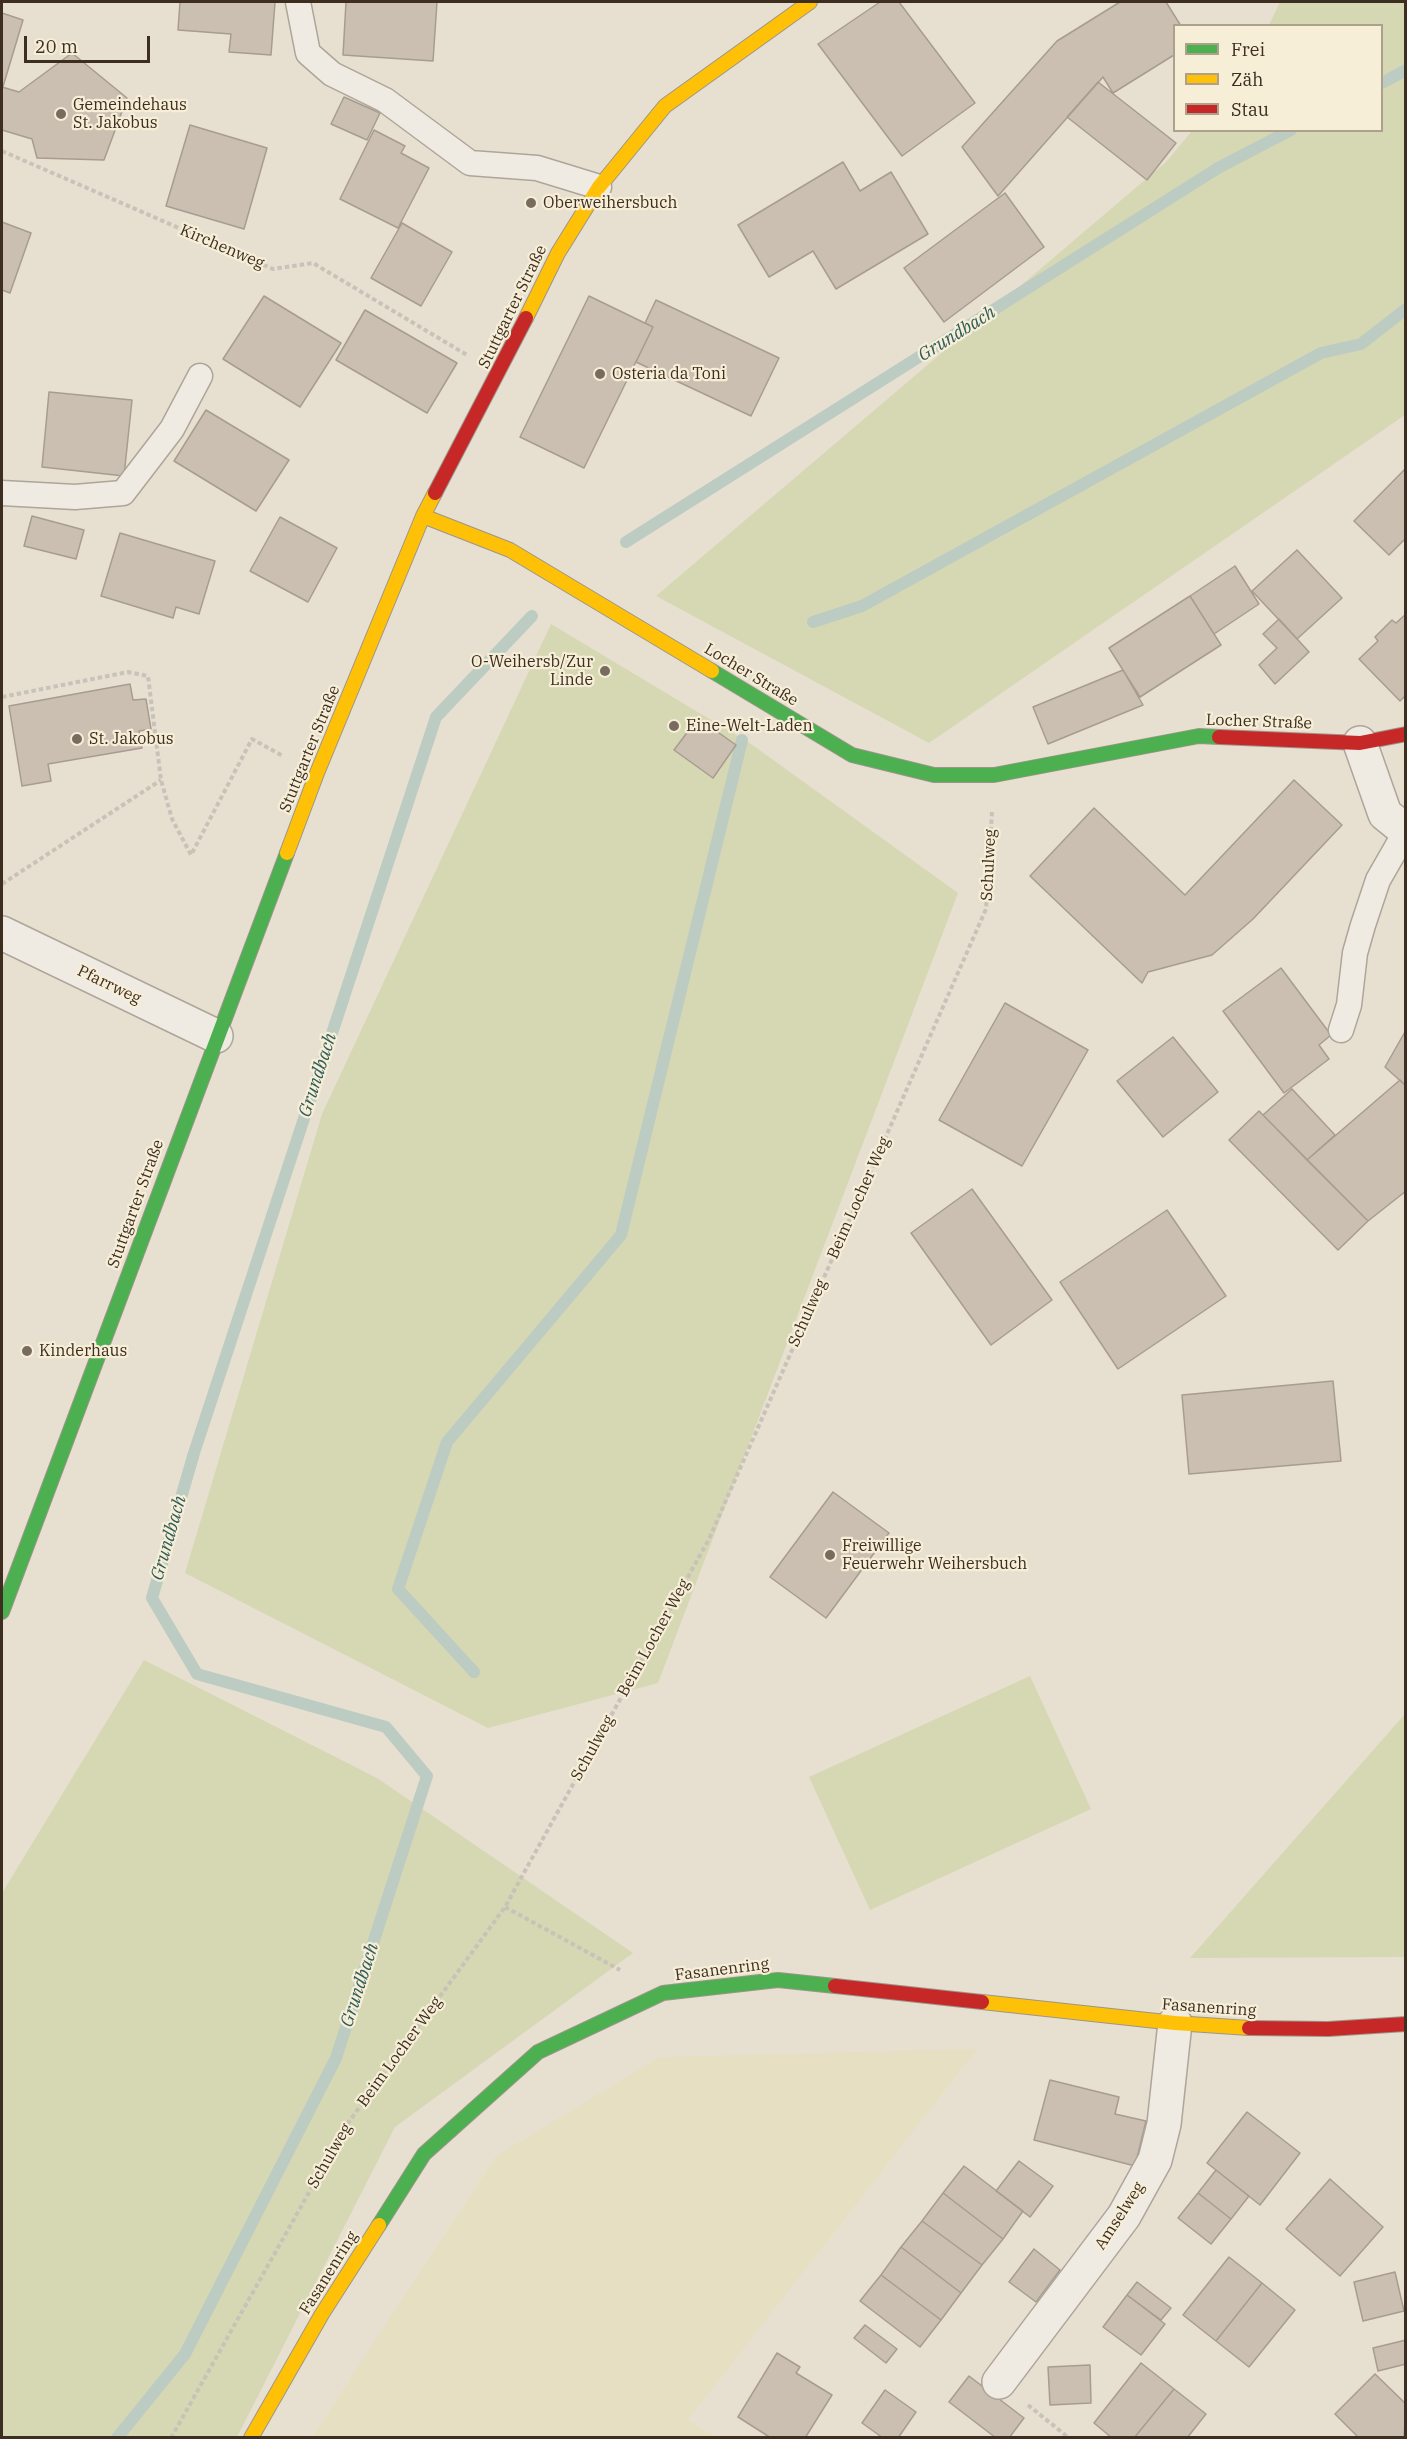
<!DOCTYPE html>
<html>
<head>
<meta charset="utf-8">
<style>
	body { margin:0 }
	#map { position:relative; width:1407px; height:2439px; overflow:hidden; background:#e7e0d1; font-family:"IBM Plex Serif",serif }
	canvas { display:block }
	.frame { position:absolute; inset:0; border:3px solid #3d2e20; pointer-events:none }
	.legend { position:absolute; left:1173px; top:24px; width:210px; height:108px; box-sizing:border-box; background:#f7eed8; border:2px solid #ada18e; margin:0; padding:8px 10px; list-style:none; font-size:18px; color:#3d2e20 }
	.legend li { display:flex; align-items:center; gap:12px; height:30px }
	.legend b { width:30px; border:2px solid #ada18e }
	.scale { position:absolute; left:24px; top:36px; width:126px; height:27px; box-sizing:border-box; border:3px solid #3d2e20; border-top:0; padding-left:8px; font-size:18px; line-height:21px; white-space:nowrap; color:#3d2e20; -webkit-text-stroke:4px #f7eed8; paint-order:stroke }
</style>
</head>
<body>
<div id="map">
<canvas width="1407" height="2439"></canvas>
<div class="frame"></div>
<ul class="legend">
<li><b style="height:8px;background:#4caf50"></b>Frei</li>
<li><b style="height:8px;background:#ffc107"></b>Zäh</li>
<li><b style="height:8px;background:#c62828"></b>Stau</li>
</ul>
<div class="scale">20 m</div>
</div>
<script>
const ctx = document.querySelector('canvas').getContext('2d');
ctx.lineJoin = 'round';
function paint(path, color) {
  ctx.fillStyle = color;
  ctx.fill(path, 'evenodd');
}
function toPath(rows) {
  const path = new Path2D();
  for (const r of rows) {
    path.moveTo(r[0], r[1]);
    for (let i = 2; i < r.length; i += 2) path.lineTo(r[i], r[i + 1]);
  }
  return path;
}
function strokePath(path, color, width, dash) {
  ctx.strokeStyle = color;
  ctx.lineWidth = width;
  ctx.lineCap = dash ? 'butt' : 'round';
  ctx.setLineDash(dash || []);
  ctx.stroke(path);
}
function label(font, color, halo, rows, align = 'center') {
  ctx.font = font + ' "IBM Plex Serif",serif';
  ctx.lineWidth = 4.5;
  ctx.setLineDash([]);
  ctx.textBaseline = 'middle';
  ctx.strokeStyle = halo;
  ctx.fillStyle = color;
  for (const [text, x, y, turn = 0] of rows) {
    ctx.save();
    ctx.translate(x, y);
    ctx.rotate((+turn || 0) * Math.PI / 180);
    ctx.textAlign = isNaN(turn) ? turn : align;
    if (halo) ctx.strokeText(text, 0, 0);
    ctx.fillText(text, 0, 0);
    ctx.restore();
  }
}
const farmland = toPath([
	[977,2049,688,2420,716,2437,312,2437,496,2156,660,2057]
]);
const green = toPath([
	[1280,2,1405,2,1405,415,929,743,656,596,1166,162,1192,131,1382,130,1382,26,1269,25],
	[551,624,751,744,958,893,658,1683,488,1728,185,1573,322,1114],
	[144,1660,377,1778,633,1953,395,2127,237,2437,2,2437,2,1893],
	[1030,1676,1091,1809,870,1910,809,1777],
	[1405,1714,1405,1957,1190,1958]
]);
const stream = toPath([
	[1382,83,1406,70],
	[626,542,1218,168,1291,130],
	[813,622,862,606,1321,353,1361,344,1406,309],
	[474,1672,398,1589,447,1442,621,1235,742,740],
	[117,2438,185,2354,336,2058,427,1776,386,1727,197,1674,152,1598,194,1453,436,717,532,616]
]);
const building = toPath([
	[180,2,275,2,271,55,229,52,231,34,178,30,180,2],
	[346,2,437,2,433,61,343,55,346,2],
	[880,2,899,2,975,103,902,156,818,44,880,2],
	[1120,2,1166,2,1181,26,1174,26,1174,55,1113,93,1103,77,998,196,962,147,1057,41,1120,2],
	[2,13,23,20,2,90,2,13],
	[72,53,127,98,104,160,37,158,32,139,2,130,2,87,19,92,72,53],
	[1098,82,1176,143,1147,180,1067,117,1098,82],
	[344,97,380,113,367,140,331,124,344,97],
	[190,125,267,148,244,229,166,206,190,125],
	[374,130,405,146,401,153,429,168,398,228,340,199,374,130],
	[843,162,860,191,891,172,928,234,836,289,813,251,769,277,738,225,843,162],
	[1005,193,1044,247,944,322,904,268,1005,193],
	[2,222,31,233,10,293,2,290,2,222],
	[402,223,452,252,421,306,371,278,402,223],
	[264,296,341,343,300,407,223,359,264,296],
	[589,296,653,327,584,468,520,437,589,296],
	[656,300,779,358,751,416,636,362,653,327,645,323,656,300],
	[365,310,457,363,427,413,336,360,365,310],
	[49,392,132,400,124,476,42,467,49,392],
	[206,410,289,460,256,511,174,461,206,410],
	[1406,468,1406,538,1389,555,1354,521,1406,468],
	[32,516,84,530,76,559,24,546,32,516],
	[280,517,337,548,308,602,250,571,280,517],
	[120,533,215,561,199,614,176,607,173,618,101,596,120,533],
	[1297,550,1342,598,1297,639,1252,591,1297,550],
	[1235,566,1259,604,1214,634,1190,596,1235,566],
	[1190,596,1221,645,1140,697,1109,648,1190,596],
	[1406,614,1406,695,1400,701,1359,659,1378,641,1375,637,1392,620,1396,623,1406,614],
	[1279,619,1309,652,1275,684,1259,665,1277,648,1263,634,1279,619],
	[1123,670,1143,705,1048,744,1033,707,1123,670],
	[130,684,133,700,146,699,151,729,139,731,142,748,48,764,51,781,22,786,9,706,130,684],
	[698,718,736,745,713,778,674,750,698,718],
	[1294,780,1342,825,1253,919,1212,955,1148,972,1142,983,1030,876,1094,808,1185,895,1294,780],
	[1281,968,1331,1035,1319,1045,1329,1059,1284,1093,1223,1011,1281,968],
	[1005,1003,1088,1050,1022,1166,939,1120,1005,1003],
	[1406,1030,1406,1086,1385,1067,1406,1030],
	[1173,1037,1218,1092,1163,1137,1117,1081,1173,1037],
	[1400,1080,1406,1086,1406,1191,1368,1221,1307,1160,1400,1080],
	[1292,1089,1335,1135,1307,1160,1263,1115,1292,1089],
	[1259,1111,1368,1221,1338,1250,1229,1140,1259,1111],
	[972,1189,1052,1300,991,1345,911,1233,972,1189],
	[1167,1210,1226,1296,1118,1369,1060,1282,1167,1210],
	[1333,1381,1341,1461,1189,1474,1182,1395,1333,1381],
	[833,1492,889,1533,826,1618,770,1577,833,1492],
	[1050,2080,1119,2097,1115,2114,1146,2121,1135,2166,1034,2140,1050,2080],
	[1247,2112,1300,2153,1260,2205,1207,2163,1247,2112],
	[1019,2161,1053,2186,1030,2217,996,2191,1019,2161],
	[964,2166,1023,2211,1003,2239,943,2193,964,2166],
	[1216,2170,1249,2196,1231,2219,1198,2193,1216,2170],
	[1330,2179,1383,2227,1340,2276,1286,2229,1330,2179],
	[943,2193,1003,2239,982,2265,922,2221,943,2193],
	[1198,2193,1231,2219,1211,2244,1178,2218,1198,2193],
	[922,2221,982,2265,961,2293,901,2247,922,2221],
	[901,2247,961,2293,941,2320,881,2275,901,2247],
	[1034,2249,1060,2270,1036,2302,1009,2282,1034,2249],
	[1229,2257,1262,2283,1216,2341,1183,2315,1229,2257],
	[1395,2272,1404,2311,1363,2321,1354,2282,1395,2272],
	[881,2275,941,2320,920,2347,860,2301,881,2275],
	[1137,2282,1171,2308,1161,2320,1127,2295,1137,2282],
	[1262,2283,1295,2310,1249,2367,1216,2341,1262,2283],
	[1127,2295,1165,2324,1141,2355,1103,2327,1127,2295],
	[865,2325,897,2349,886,2363,854,2338,865,2325],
	[1406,2340,1406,2364,1378,2371,1373,2348,1406,2340],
	[777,2353,800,2367,796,2373,832,2395,805,2438,771,2438,738,2417,777,2353],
	[1141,2363,1174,2389,1134,2438,1112,2438,1094,2423,1141,2363],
	[1090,2365,1091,2403,1050,2405,1048,2367,1090,2365],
	[1375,2374,1406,2404,1404,2438,1359,2438,1335,2414,1375,2374],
	[969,2376,1024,2418,1009,2438,996,2438,949,2402,969,2376],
	[1174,2389,1206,2414,1187,2438,1134,2438,1174,2389],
	[885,2390,916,2412,898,2438,883,2438,862,2423,885,2390]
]);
const path = toPath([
	[2,151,273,269,313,263,467,355],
	[2,697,128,672,148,676,161,780,172,819,191,855,252,739,283,756],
	[2,884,161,780],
	[505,1907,620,1970],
	[1028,2405,1069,2438],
	[171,2438,348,2123,505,1907,709,1539,986,909,992,812]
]);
const lane = toPath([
	[298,2,308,53,332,74,385,100,470,163,537,168,599,187],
	[2,493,75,497,123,493,172,429,200,376],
	[1341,1030,1349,1005,1355,953,1363,925,1378,880,1406,831]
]);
const street = toPath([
	[1360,743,1385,814,1406,831],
	[2,933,216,1036],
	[999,2382,1124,2216,1155,2160,1164,2124,1175,2023]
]);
const fast = toPath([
	[712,671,852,755,934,775,994,775,1199,736,1219,737],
	[2,1612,287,853],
	[379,2225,424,2154,538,2052,663,1993,778,1980,835,1986]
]);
const slow = toPath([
	[526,318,558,253,599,187,665,106,810,2],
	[423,516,510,550,712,671],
	[287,853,317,773,423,516,435,493],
	[982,2002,1175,2023,1249,2028],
	[251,2438,322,2314,379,2225]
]);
const jam = toPath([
	[435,493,526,318],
	[1219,737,1360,743,1406,734],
	[835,1986,982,2002],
	[1249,2028,1328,2029,1406,2024]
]);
const markers = [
	[61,114,6,"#786c5e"],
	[531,203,6,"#786c5e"],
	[600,374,6,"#786c5e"],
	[605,671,6,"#786c5e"],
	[674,726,6,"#786c5e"],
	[77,739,6,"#786c5e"],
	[27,1351,6,"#786c5e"],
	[830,1555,6,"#786c5e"]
];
const poiNames = [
	["Gemeindehaus",73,105],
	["St. Jakobus",73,123],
	["Oberweihersbuch",543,203],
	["Osteria da Toni",612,374],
	["O-Weihersb/Zur",593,662,"right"],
	["Linde",593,680,"right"],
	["Eine-Welt-Laden",686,726],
	["St. Jakobus",89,739],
	["Kinderhaus",39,1351],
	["Freiwillige",842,1546],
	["Feuerwehr Weihersbuch",842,1564]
];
const streetNames = [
	["Kirchenweg",222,247,23],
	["Stuttgarter Straße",513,307,-64],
	["Locher Straße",751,675,31],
	["Locher Straße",1259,722,2],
	["Stuttgarter Straße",310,749,-68],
	["Schulweg",989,865,-87],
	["Pfarrweg",109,985,26],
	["Beim Locher Weg",859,1198,-66],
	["Stuttgarter Straße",136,1204,-70],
	["Schulweg",808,1313,-66],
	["Beim Locher Weg",654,1638,-61],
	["Schulweg",593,1748,-61],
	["Fasanenring",722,1970,-7],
	["Fasanenring",1209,2008,4],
	["Beim Locher Weg",400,2052,-54],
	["Schulweg",330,2156,-60],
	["Amselweg",1120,2216,-57],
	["Fasanenring",329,2273,-58]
];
const waterNames = [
	["Grundbach",957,334,-32],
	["Grundbach",318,1075,-72],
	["Grundbach",169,1538,-74],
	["Grundbach",360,1985,-72]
];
paint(farmland, '#e6dfc2');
paint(green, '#d6d7b3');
strokePath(stream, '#bcccc2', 12);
paint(building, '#cbbfb2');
strokePath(building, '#a89c90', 1.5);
strokePath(lane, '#ada599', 27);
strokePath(street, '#ada599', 36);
strokePath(fast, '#9c958a', 16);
strokePath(slow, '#9c958a', 16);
strokePath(jam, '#9c958a', 16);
strokePath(path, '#c8c2b9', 4, [4.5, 3]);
strokePath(lane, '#efebe3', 24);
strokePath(street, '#efebe3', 33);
strokePath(fast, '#4caf50', 14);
strokePath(slow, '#ffc107', 14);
strokePath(jam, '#c62828', 14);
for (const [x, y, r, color] of markers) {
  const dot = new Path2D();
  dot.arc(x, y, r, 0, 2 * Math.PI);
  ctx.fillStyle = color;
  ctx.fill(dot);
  strokePath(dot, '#f7eed8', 2);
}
label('16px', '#3d2e20', '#f7eed8', poiNames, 'left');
label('16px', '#3d2e20', '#f7eed8', streetNames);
label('italic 18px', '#2f5d5a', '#f7eed8', waterNames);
</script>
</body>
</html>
